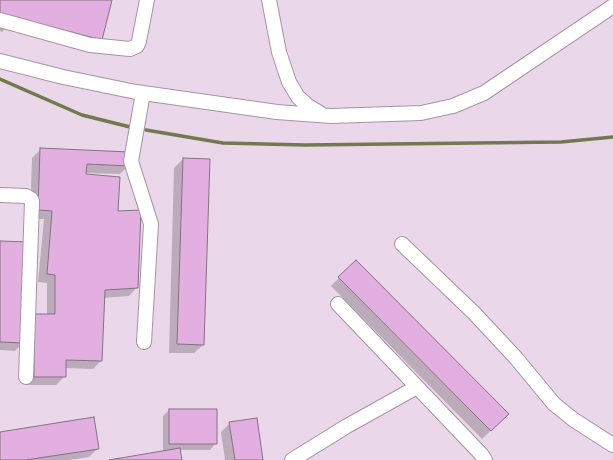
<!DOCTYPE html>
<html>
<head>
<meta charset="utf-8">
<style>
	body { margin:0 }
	canvas { display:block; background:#ebd7ea }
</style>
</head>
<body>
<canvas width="613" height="460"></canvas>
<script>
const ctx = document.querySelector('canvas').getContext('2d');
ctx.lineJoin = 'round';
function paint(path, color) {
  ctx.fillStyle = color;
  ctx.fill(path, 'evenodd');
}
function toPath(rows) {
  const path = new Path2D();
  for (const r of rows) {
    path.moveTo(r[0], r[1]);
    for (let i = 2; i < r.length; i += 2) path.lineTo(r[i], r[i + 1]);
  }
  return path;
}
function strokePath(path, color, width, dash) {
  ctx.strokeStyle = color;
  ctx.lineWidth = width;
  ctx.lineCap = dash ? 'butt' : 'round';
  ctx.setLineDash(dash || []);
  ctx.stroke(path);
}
const shadow = toPath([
	[0,0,111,0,101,39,92,48,8,26,2,32,0,31],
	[41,149,128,166,120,174,85,173,85,175,117,213,137,287,129,296,103,298,102,360,93,369,65,368,65,376,56,385,26,385,26,324,47,315,47,283,38,282,44,219,30,219,32,158],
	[183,159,203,345,194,353,169,353,174,168],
	[0,242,23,342,15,351,0,350],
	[356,261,508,414,482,439,331,286],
	[169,410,216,443,210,450,179,450,181,460,115,460,163,452,163,416],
	[230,423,262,460,225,460,221,432],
	[0,433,98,448,89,457,69,460,0,460]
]);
const stream = toPath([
	[0,79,82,115,130,127],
	[146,130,223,143,305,145,561,142,613,137]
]);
const building = toPath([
	[0,0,112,0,102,40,14,17,0,21,0,0],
	[40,148,129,152,129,166,87,164,86,174,120,177,118,211,141,210,138,288,105,290,102,361,66,360,66,377,34,377,34,314,55,314,55,275,47,274,52,211,38,210,40,148],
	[183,158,210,159,204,345,177,344,183,158],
	[0,241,28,242,24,343,0,342,0,241],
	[356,260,509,414,491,431,338,277,356,260],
	[169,409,217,409,217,444,169,444,169,409],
	[94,417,99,449,25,460,0,460,0,432,94,417],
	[257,418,263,460,235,460,229,422,257,418],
	[180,448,182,460,109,460,180,448]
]);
const minor = toPath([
	[269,0,279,52,289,82,298,97,308,106,320,113],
	[0,20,90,45,130,49,137,46,139,41,147,0],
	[0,61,63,77,136,92,277,112,331,116,421,113,453,106,484,93,613,6],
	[143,93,131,161,151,224,144,342],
	[0,195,26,196,31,199,32,201,26,377],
	[402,244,474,313,516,358,554,404,574,420,613,445],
	[338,304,481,454,485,460],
	[292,460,347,426,417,387]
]);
paint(shadow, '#0003');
strokePath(stream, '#73794e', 3.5);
paint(building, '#e3afe1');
strokePath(building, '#837182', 1);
strokePath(minor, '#a694a5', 16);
strokePath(minor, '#fff', 14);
</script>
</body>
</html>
